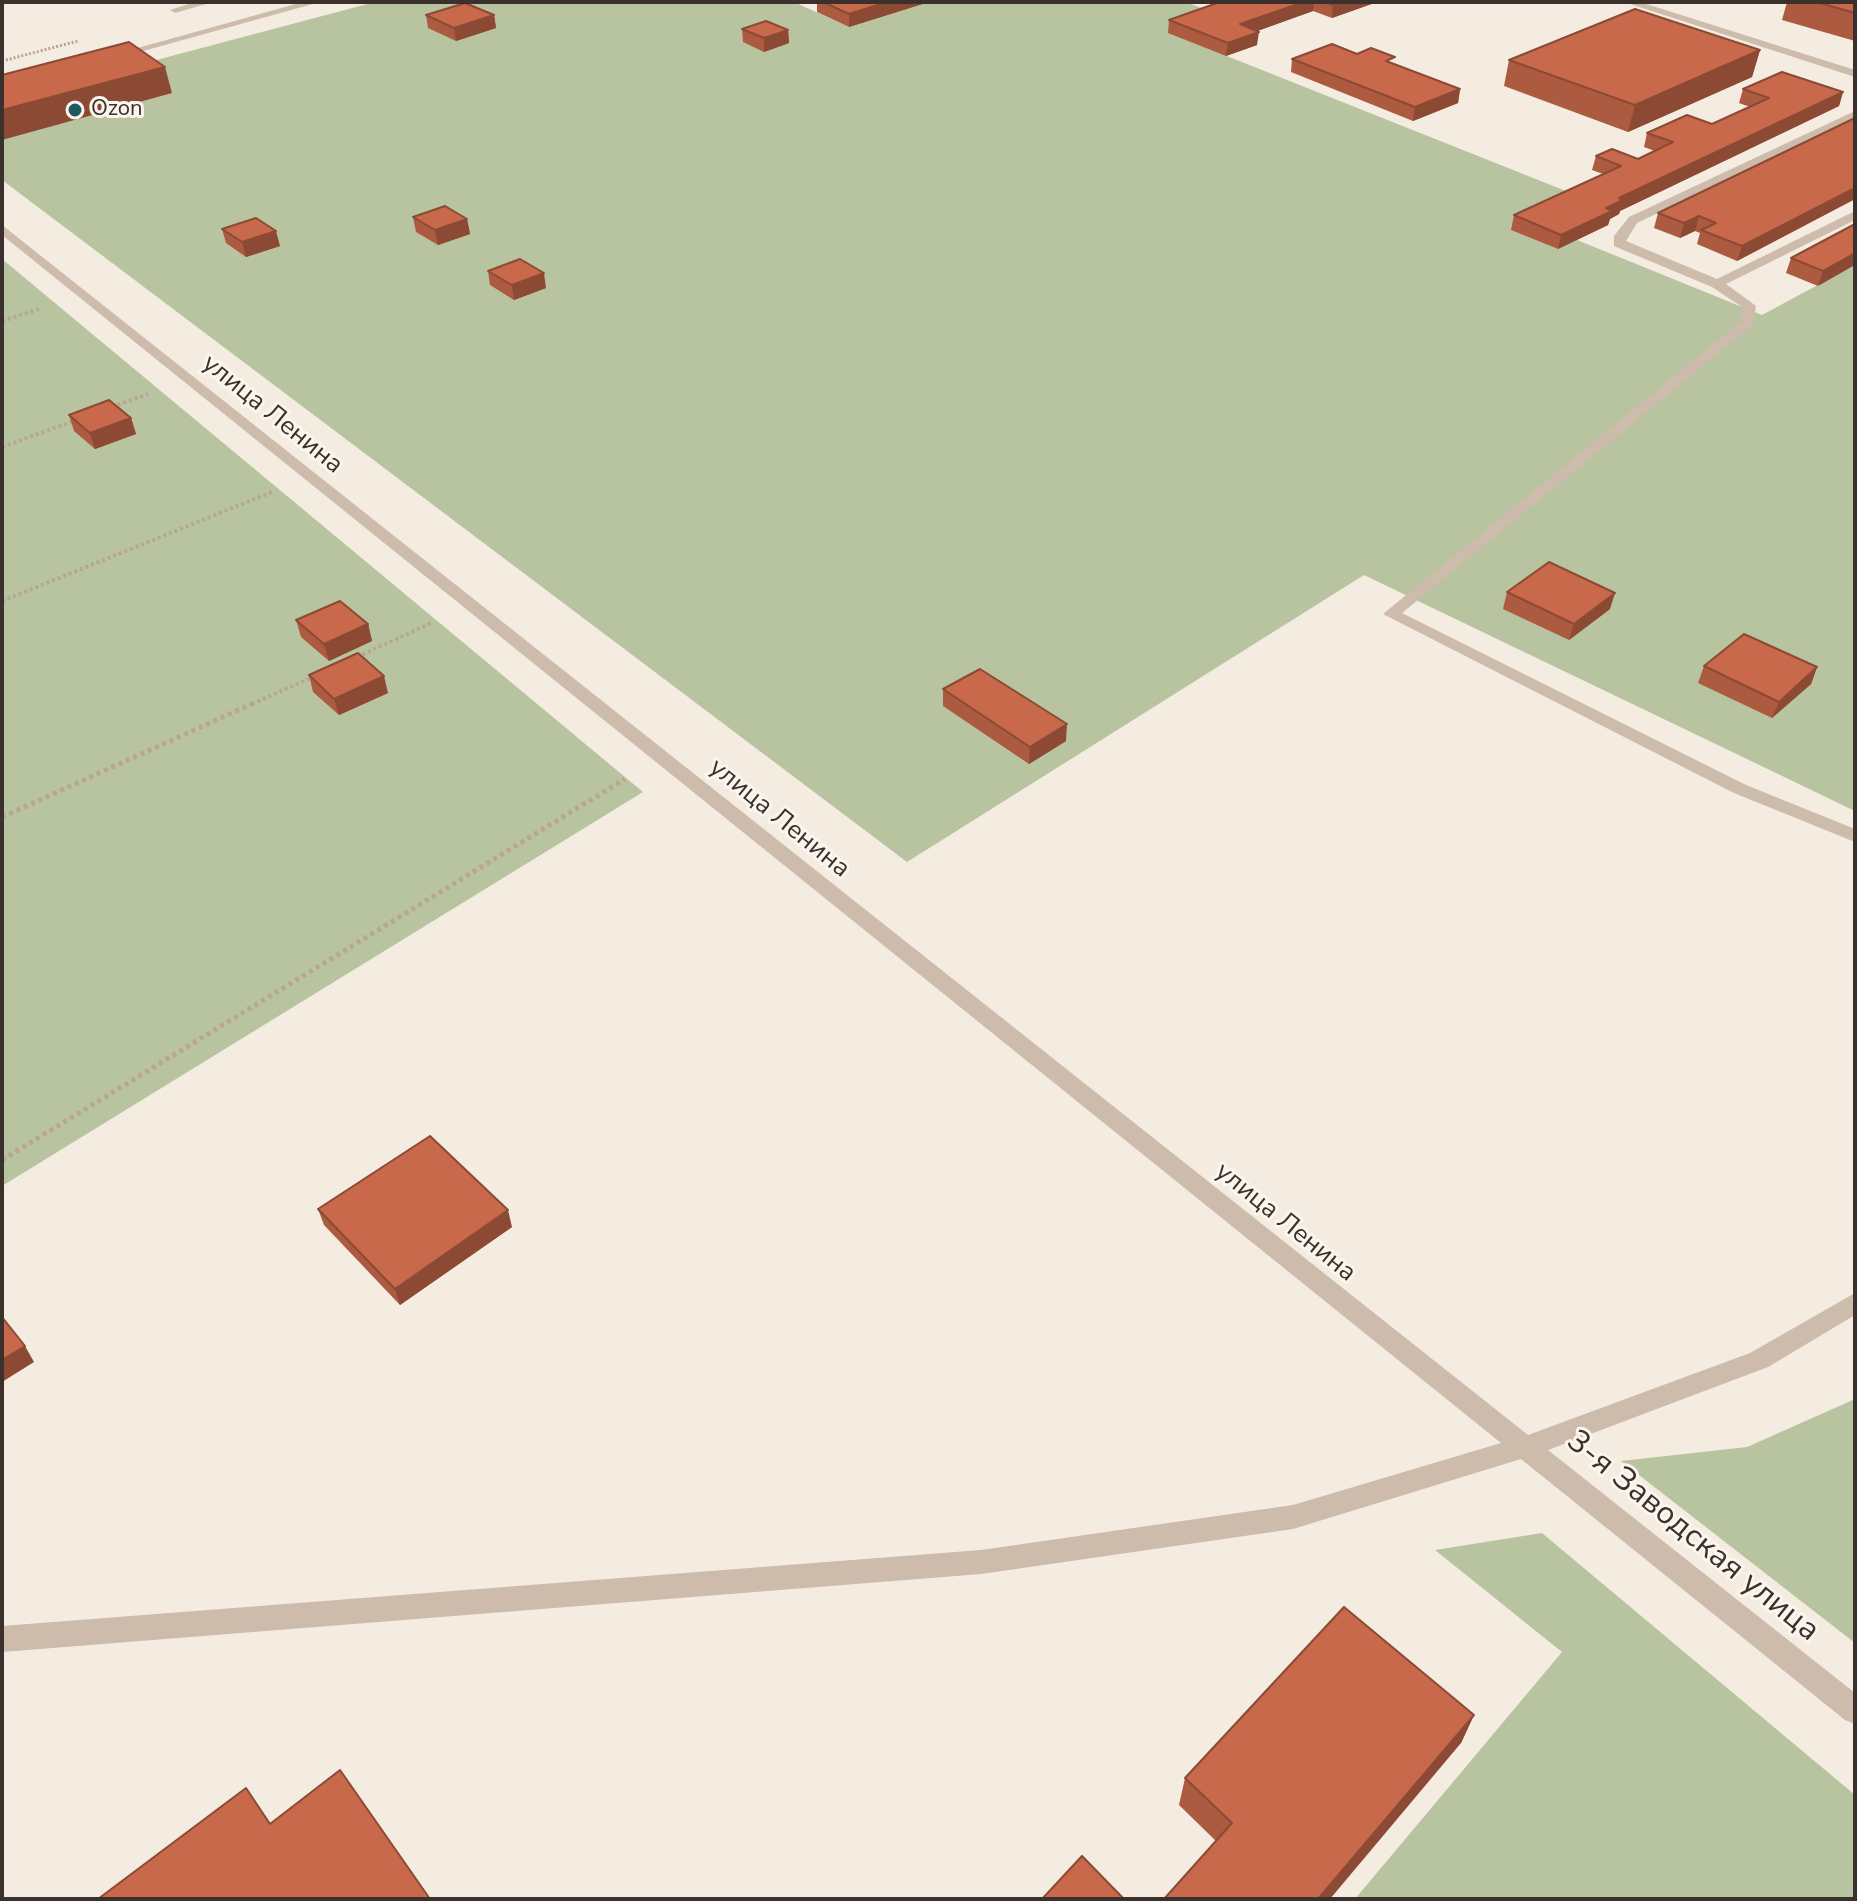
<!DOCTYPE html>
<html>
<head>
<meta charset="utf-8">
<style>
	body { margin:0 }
	#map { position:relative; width:1857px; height:1901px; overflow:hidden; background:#f4ebe1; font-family:"Nunito Sans",sans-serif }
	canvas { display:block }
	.frame { position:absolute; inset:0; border:4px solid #3b302b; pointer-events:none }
</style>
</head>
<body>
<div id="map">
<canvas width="1857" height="1901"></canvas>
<div class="frame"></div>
</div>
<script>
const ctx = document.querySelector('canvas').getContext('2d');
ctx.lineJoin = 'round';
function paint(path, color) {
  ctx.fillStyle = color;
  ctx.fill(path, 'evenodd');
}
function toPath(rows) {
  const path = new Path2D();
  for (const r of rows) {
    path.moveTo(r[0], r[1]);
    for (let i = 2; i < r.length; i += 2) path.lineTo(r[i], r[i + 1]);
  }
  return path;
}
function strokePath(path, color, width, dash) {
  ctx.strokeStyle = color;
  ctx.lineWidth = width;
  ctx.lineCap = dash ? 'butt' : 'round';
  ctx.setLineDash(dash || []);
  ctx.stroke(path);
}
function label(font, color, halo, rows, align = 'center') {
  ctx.font = font + ' "Nunito Sans",sans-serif';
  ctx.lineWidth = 6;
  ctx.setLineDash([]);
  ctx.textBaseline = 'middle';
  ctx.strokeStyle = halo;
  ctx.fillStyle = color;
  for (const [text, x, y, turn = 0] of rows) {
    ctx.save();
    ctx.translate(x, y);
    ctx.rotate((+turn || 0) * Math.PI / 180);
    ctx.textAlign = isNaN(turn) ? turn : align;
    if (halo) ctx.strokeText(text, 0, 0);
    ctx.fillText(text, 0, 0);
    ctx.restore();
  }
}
const green = toPath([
	[375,2,794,2,849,27,929,2,1186,2,1219,15,1169,33,1581,197,1512,230,1558,249,1577,240,1762,315,1855,265,1855,811,1364,575,907,862,2,180,2,101],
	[2,259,643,792,2,1186],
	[1855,1399,1855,1643,1621,1461,1747,1447],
	[1542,1533,1855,1795,1855,1899,1355,1899,1562,1652,1435,1550]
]);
const pathFar2 = toPath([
	[2,61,78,41]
]);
const pathFar1 = toPath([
	[2,321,39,309],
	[112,407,148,394],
	[2,447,76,420],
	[2,601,272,492],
	[357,657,431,623],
	[252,704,315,676]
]);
const path = toPath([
	[2,817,256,702],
	[2,1160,625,779]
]);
const service = toPath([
	[195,2,213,2,175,13,170,10,195,2],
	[1855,111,1855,118,1637,223,1626,241,1717,279,1855,211,1855,220,1726,284,1756,306,1753,325,1402,613,1746,785,1855,829,1855,842,1734,793,1383,614,1741,321,1742,307,1712,287,1614,246,1614,236,1629,217,1855,111]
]);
const minor = toPath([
	[303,2,320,2,118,58,109,56,303,2],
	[1624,2,1640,2,1855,70,1855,77,1624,2],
	[2,225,1528,1435,1750,1353,1855,1293,1855,1315,1768,1367,1548,1450,1855,1693,1855,1724,1845,1720,1521,1459,1293,1529,981,1574,2,1652,2,1626,981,1550,1293,1505,1501,1443,2,235,2,225]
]);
const wall = toPath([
	[817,2,929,2,849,27,817,12],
	[1220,2,1377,2,1332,18,1313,11,1257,31,1257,45,1226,56,1168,33,1169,20],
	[1787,2,1855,2,1855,41,1782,20],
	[426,15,494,15,496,28,456,41,428,28],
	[742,29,788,30,789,43,764,52,743,42],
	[1760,50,1752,77,1628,132,1504,86,1509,60],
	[1357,54,1394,64,1460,89,1458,103,1413,121,1291,72,1292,59],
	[1743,89,1843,92,1839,106,1620,211,1619,214,1610,219,1608,225,1558,249,1511,230,1514,215,1603,174,1592,170,1596,156,1638,159,1655,151,1644,147,1647,133,1712,124,1750,107,1739,103],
	[1855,118,1855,199,1737,261,1697,244,1700,233,1695,231,1680,238,1654,228,1658,213],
	[413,217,467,219,470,234,438,245,416,232],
	[1855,224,1818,286,1786,273,1791,258],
	[222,229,280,246,246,257,226,243],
	[488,271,546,288,514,300,490,285],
	[69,415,131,418,136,434,95,449,74,431],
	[1507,592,1610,609,1569,640,1503,609],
	[296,620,368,624,372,641,329,661,301,637],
	[1704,666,1817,667,1811,684,1772,718,1698,683],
	[309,675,388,693,339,715,313,692],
	[943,689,1066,741,1029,764,943,706],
	[318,1209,512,1227,400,1305,324,1225],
	[1474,1715,1461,1743,1216,1841,1179,1805,1185,1778]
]);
const shadedWall = toPath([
	[887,2,929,2,849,27,849,14],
	[1304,2,1314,2,1313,11,1238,38,1240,24],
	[1343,2,1377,2,1332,18,1333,5],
	[494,15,496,28,456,41,454,28],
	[788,30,789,43,764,52,764,38],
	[1259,32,1257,45,1226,56,1228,43],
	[1760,50,1752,77,1628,132,1635,105],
	[165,67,172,93,2,140,2,110],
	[1460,89,1458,103,1413,121,1415,107],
	[1843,92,1839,106,1620,211,1619,214,1610,219,1608,225,1558,249,1561,235,1606,208,1619,198],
	[1855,188,1855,199,1737,261,1742,246],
	[1699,216,1695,231,1680,238,1684,223],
	[467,219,470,234,438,245,435,230],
	[276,231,280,246,246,257,242,242],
	[1855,253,1855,265,1818,286,1823,271],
	[544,273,546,288,514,300,512,285],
	[131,418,136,434,95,449,90,433],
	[1615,593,1610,609,1569,640,1574,624],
	[368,624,372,641,329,661,324,644],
	[1817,667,1811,684,1772,718,1779,702],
	[384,676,388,693,339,715,334,699],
	[1067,724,1066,741,1029,764,1030,747],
	[508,1210,512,1227,400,1305,395,1289],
	[25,1346,34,1362,2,1382,2,1360],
	[1474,1715,1461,1743,1330,1899,1318,1899]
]);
const building = toPath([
	[823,2,887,2,849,14,823,2],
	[1220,2,1304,2,1240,24,1259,32,1228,43,1169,20,1220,2],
	[1324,2,1343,2,1333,5,1324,2],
	[1816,2,1855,2,1855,13,1816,2],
	[465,3,494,15,454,28,426,15,465,3],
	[1635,9,1760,50,1635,105,1509,60,1635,9],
	[766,21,788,30,764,38,742,29,766,21],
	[129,42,165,67,2,110,2,75,129,42],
	[1332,44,1357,54,1371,48,1395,57,1386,61,1460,89,1415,107,1292,59,1332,44],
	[1782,72,1843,92,1619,198,1623,200,1606,208,1612,211,1561,235,1514,215,1621,166,1596,156,1612,149,1638,159,1673,142,1647,133,1687,115,1712,124,1769,98,1743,89,1782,72],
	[1855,118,1855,188,1742,246,1701,230,1716,223,1699,216,1684,223,1658,213,1855,118],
	[445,206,467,219,435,230,413,217,445,206],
	[256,218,276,231,242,242,222,229,256,218],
	[1855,224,1855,253,1823,271,1791,258,1855,224],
	[520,259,544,273,512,285,488,271,520,259],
	[109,400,131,418,90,433,69,415,109,400],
	[1549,562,1615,593,1574,624,1507,592,1549,562],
	[340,601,368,624,324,644,296,620,340,601],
	[1744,634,1817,667,1779,702,1704,666,1744,634],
	[358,653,384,676,334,699,309,675,358,653],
	[980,669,1067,724,1030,747,943,689,980,669],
	[430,1136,508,1210,395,1289,318,1209,430,1136],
	[2,1317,25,1346,2,1360,2,1317],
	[1344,1607,1474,1715,1318,1899,1164,1899,1232,1823,1185,1778,1344,1607],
	[340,1770,430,1899,98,1899,246,1788,270,1824,340,1770],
	[1082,1856,1124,1899,1042,1899,1082,1856]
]);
const markers = [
	[75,110,8,"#1f5a5e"]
];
const farPoinames = [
	["Ozon",91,110]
];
const streetNames = [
	["улица Ленина",272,415,39],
	["улица Ленина",779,819,39],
	["улица Ленина",1285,1223,39]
];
const nearStreetnames = [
	["3-я Заводская улица",1692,1537,39]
];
paint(green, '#b8c4a0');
strokePath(pathFar2, '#b9a596', 3, [2, 2]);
strokePath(pathFar1, '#b9a596', 4, [3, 3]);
strokePath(path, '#b9a596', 5, [4, 4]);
paint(service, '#cdbbac');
paint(minor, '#cdbbac');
paint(wall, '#ac5a40');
paint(shadedWall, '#8c4a34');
paint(building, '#c8694b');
strokePath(building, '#8c4a34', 2);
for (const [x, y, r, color] of markers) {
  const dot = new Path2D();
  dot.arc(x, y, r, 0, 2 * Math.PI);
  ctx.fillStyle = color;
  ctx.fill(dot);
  strokePath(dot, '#fbf5ee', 3);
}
label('22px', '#3b302b', '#fbf5ee', farPoinames, 'left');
label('26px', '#3b302b', '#fbf5ee', streetNames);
label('32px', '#3b302b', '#fbf5ee', nearStreetnames);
</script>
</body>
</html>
